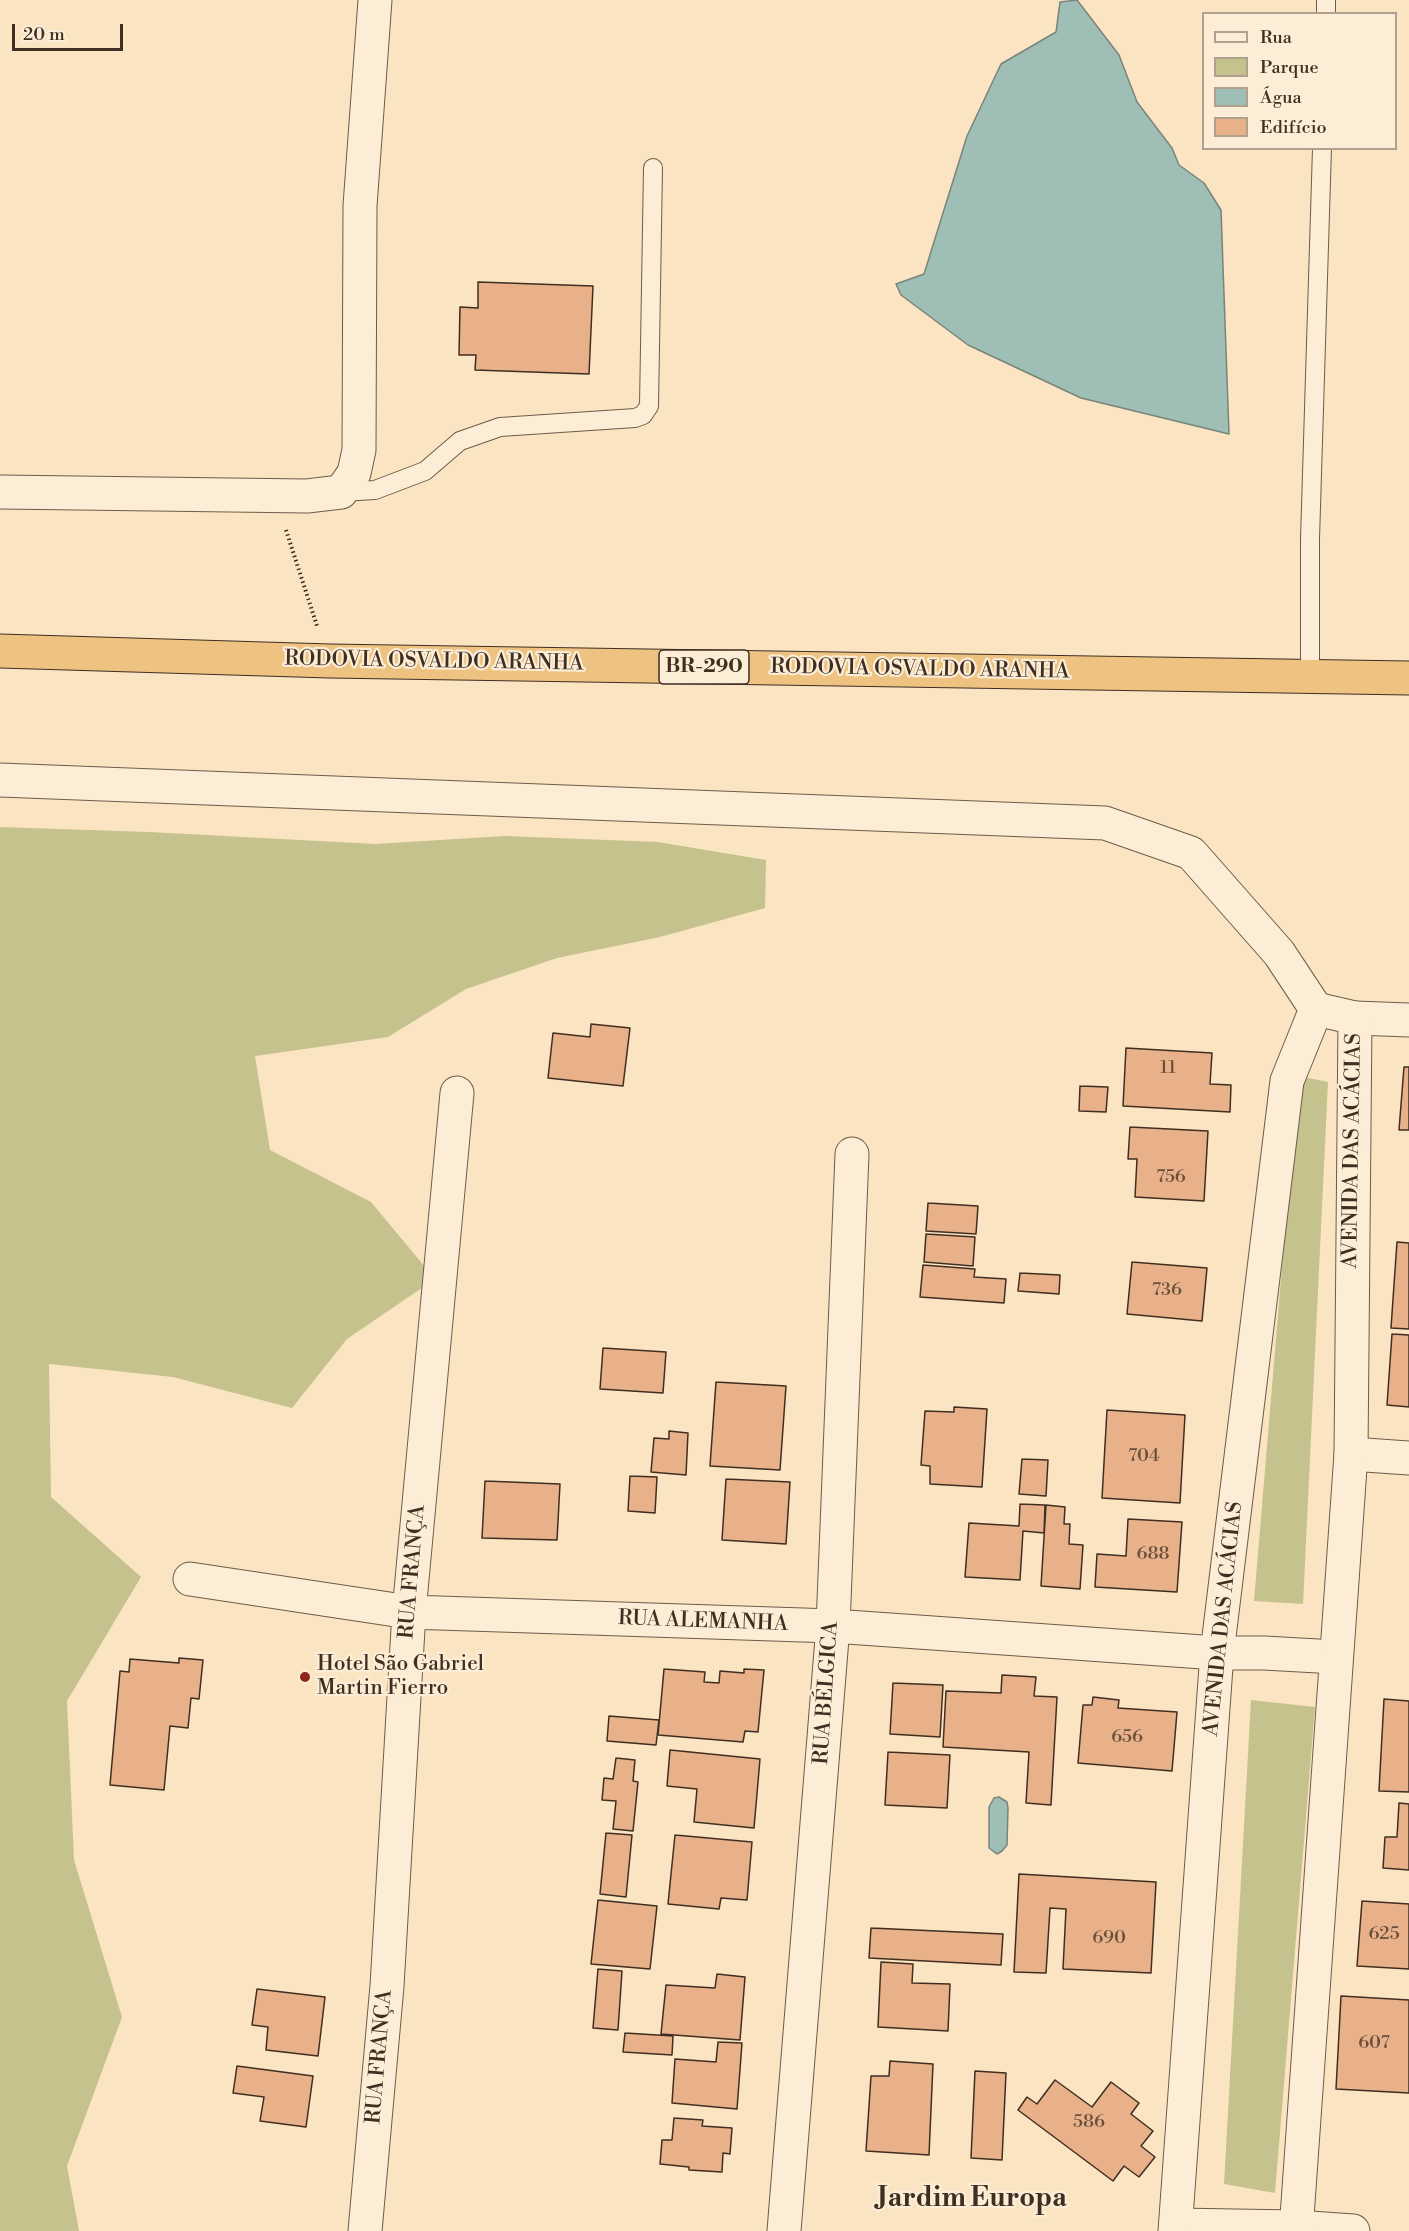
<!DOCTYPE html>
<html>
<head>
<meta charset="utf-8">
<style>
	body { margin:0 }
	#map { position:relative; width:1409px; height:2231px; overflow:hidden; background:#fbe4c1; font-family:"Libre Bodoni",serif }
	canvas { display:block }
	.legend { position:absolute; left:1202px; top:12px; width:195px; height:138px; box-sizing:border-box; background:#fcedd7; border:2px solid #b0a18f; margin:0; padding:8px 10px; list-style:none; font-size:18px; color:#3f2e22 }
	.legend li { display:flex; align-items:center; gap:12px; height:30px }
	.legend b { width:30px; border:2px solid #b0a18f }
	.scale { position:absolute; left:12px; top:24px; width:111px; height:27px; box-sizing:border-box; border:3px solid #3f2e22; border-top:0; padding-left:8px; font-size:18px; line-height:21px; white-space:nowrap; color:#3f2e22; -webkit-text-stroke:4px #fcedd7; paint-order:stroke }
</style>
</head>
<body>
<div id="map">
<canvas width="1409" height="2231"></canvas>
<ul class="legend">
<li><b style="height:8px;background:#fcedd7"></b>Rua</li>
<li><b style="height:16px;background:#c5c28e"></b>Parque</li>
<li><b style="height:16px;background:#9fbeb5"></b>Água</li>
<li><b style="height:16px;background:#e8b189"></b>Edifício</li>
</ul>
<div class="scale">20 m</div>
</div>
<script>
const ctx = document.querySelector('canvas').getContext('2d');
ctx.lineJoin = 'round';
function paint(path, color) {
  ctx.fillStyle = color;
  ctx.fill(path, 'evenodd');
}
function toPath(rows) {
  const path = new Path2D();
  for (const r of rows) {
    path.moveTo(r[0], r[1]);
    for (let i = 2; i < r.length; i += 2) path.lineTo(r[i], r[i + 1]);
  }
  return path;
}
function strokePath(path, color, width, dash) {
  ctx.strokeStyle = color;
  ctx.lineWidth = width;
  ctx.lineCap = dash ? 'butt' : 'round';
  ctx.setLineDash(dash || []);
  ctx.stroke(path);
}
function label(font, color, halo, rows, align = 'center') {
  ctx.font = font + ' "Libre Bodoni",serif';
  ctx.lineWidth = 4.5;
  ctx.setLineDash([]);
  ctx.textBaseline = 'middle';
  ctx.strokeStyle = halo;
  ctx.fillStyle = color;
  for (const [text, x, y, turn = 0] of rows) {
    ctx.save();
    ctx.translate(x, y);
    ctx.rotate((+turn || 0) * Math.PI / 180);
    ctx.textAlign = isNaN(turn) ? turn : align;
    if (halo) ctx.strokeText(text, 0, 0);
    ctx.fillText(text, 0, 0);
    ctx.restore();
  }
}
const green = toPath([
	[0,827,149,832,375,844,505,836,658,842,766,860,765,908,660,937,557,958,466,989,388,1037,255,1056,270,1150,371,1202,435,1279,347,1339,292,1408,173,1377,49,1364,51,1497,141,1577,67,1701,74,1860,122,2017,67,2166,79,2231,0,2231],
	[1298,1076,1328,1082,1303,1604,1254,1601],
	[1251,1700,1315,1707,1275,2193,1224,2184]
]);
const water = toPath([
	[1077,0,1119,55,1137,102,1172,148,1179,165,1204,183,1221,210,1229,434,1081,398,968,345,901,295,896,284,924,274,967,136,1001,64,1056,32,1060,2,1077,0],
	[999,1797,1007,1802,1008,1808,1007,1845,1002,1851,997,1854,989,1848,989,1807,994,1798,999,1797]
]);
const building = toPath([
	[478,282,593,286,589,374,475,370,476,355,459,355,460,307,478,308,478,282],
	[591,1024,630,1028,623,1086,548,1078,553,1033,590,1037,591,1024],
	[1126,1048,1212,1053,1210,1084,1231,1085,1230,1112,1123,1106,1126,1048],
	[1404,1067,1409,1067,1409,1130,1399,1130,1404,1067],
	[1080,1086,1108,1087,1106,1112,1079,1111,1080,1086],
	[1130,1127,1208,1131,1204,1201,1135,1197,1137,1159,1128,1159,1130,1127],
	[928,1203,978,1206,976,1234,926,1231,928,1203],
	[926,1234,975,1237,973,1266,924,1262,926,1234],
	[1397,1242,1409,1243,1409,1329,1391,1328,1397,1242],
	[1132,1262,1207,1268,1202,1321,1127,1314,1132,1262],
	[923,1265,975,1269,974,1277,1006,1279,1004,1303,920,1297,923,1265],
	[1020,1273,1060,1275,1059,1294,1018,1291,1020,1273],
	[1392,1334,1409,1335,1409,1407,1387,1405,1392,1334],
	[603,1348,666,1352,663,1393,600,1389,603,1348],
	[716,1382,786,1386,780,1470,710,1466,716,1382],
	[954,1407,987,1409,982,1487,930,1484,930,1466,921,1465,925,1411,954,1412,954,1407],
	[1107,1410,1185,1415,1180,1503,1102,1498,1107,1410],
	[669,1431,688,1433,686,1475,651,1472,654,1438,669,1439,669,1431],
	[1022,1459,1048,1460,1046,1496,1019,1494,1022,1459],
	[630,1476,657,1477,655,1513,628,1511,630,1476],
	[726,1479,790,1482,786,1544,722,1540,726,1479],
	[485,1481,560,1484,557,1540,482,1538,485,1481],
	[1020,1504,1045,1505,1044,1533,1023,1531,1020,1580,965,1577,969,1523,1019,1526,1020,1504],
	[1046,1505,1065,1507,1064,1524,1070,1524,1069,1544,1083,1545,1080,1589,1041,1586,1046,1505],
	[1128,1519,1182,1522,1177,1592,1095,1587,1097,1554,1126,1556,1128,1519],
	[179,1658,203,1660,199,1699,191,1698,188,1728,170,1726,164,1790,110,1785,120,1671,129,1672,130,1659,179,1663,179,1658],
	[664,1669,705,1672,704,1682,719,1683,720,1671,744,1673,744,1669,764,1670,758,1732,745,1731,743,1742,658,1735,664,1669],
	[1002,1675,1036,1677,1034,1696,1057,1697,1051,1805,1026,1803,1029,1752,943,1747,946,1691,1001,1693,1002,1675],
	[893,1683,943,1685,940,1737,890,1734,893,1683],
	[1093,1697,1119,1700,1118,1708,1177,1712,1172,1771,1078,1763,1083,1705,1092,1705,1093,1697],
	[1384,1699,1409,1701,1409,1792,1379,1791,1384,1699],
	[609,1716,659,1720,656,1745,607,1741,609,1716],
	[670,1750,760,1759,754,1828,694,1822,697,1789,667,1786,670,1750],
	[888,1752,950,1755,947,1808,885,1805,888,1752],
	[616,1758,635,1760,633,1781,638,1782,633,1831,613,1829,616,1801,602,1800,604,1778,613,1779,616,1758],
	[1399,1803,1409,1804,1409,1870,1383,1868,1385,1837,1397,1837,1399,1803],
	[606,1833,632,1835,626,1897,600,1894,606,1833],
	[675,1835,752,1842,747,1900,721,1898,719,1909,668,1904,675,1835],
	[1019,1874,1156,1882,1151,1973,1063,1969,1066,1909,1050,1908,1046,1973,1014,1972,1019,1874],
	[598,1900,657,1906,650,1969,591,1964,598,1900],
	[1362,1901,1409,1904,1409,1969,1357,1966,1362,1901],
	[871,1928,1003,1934,1001,1965,869,1958,871,1928],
	[881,1962,913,1964,912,1983,950,1984,948,2031,878,2027,881,1962],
	[598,1969,622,1971,618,2030,593,2028,598,1969],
	[717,1974,745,1977,740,2040,661,2034,666,1985,715,1988,717,1974],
	[257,1989,325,1997,318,2056,266,2050,268,2027,252,2025,257,1989],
	[1341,1996,1409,2000,1409,2093,1336,2089,1341,1996],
	[625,2033,673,2036,672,2055,623,2052,625,2033],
	[718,2042,742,2043,737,2109,672,2103,675,2059,716,2062,718,2042],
	[890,2061,933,2064,929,2155,866,2151,871,2076,889,2076,890,2061],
	[237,2066,313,2076,306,2127,260,2121,264,2097,233,2093,237,2066],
	[975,2071,1006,2073,1002,2160,971,2158,975,2071],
	[1055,2080,1092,2107,1111,2082,1139,2103,1131,2114,1153,2131,1141,2146,1155,2157,1139,2177,1124,2166,1113,2181,1018,2110,1027,2097,1037,2104,1055,2080],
	[674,2118,703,2120,702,2126,732,2128,730,2154,723,2153,722,2172,689,2170,689,2167,660,2164,662,2140,672,2140,674,2118]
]);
const path = toPath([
	[286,530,317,626]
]);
const service = toPath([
	[1326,14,1326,0],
	[341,492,375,490,425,471,460,441,500,427,635,418,643,415,649,406,653,168],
	[1310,676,1310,539,1322,148]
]);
const minor = toPath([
	[0,492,307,496,341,492,354,473,359,450,360,206,375,0],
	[1355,1018,1409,1020],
	[1351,1454,1409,1458],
	[190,1579,409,1612,833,1626,1217,1653,1264,1653,1336,1657],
	[1176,2225,1296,2227,1353,2231],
	[365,2231,387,1986,409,1612,457,1093],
	[784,2231,833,1626,852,1154]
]);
const tertiary = toPath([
	[0,780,1105,823,1191,853,1279,953,1316,1009],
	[1175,2231,1217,1653,1287,1081,1316,1009,1355,1018,1351,1454,1296,2231]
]);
const trunk = toPath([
	[0,651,330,661,1409,678]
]);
const markers = [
	[305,1677,6,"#8f2418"]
];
const numberNames = [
	["11",1168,1069],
	["756",1171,1178],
	["736",1167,1291],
	["704",1144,1457],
	["688",1153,1555],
	["656",1127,1738],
	["625",1384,1935],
	["690",1109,1939],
	["607",1374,2044],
	["586",1089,2123]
];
const shields = [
	[704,667,90]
];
const shieldNames = [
	["BR-290",704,667]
];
const streetNames = [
	["RODOVIA OSVALDO ARANHA",434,662,1],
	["RODOVIA OSVALDO ARANHA",920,670,1],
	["AVENIDA DAS ACÁCIAS",1353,1151,-89],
	["RUA FRANÇA",413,1572,-85],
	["AVENIDA DAS ACÁCIAS",1224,1619,-84],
	["RUA ALEMANHA",703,1622,2],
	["RUA BÉLGICA",827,1693,-86],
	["RUA FRANÇA",380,2057,-85]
];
const poiNames = [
	["Hotel São Gabriel",317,1665],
	["Martin Fierro",317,1689]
];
const districtNames = [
	["Jardim Europa",972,2200]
];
paint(green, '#c5c28e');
paint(water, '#9fbeb5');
strokePath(water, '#79847a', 1.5);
paint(building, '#e8b189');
strokePath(building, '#3f2e22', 1.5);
strokePath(service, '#6e5c4a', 20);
strokePath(minor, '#6e5c4a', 35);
strokePath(tertiary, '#6e5c4a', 35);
strokePath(trunk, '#3f2e22', 35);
strokePath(path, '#3f2e22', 4, [1.5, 3]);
strokePath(service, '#fcedd7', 18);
strokePath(minor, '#fcedd7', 33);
strokePath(tertiary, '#fcedd7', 33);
strokePath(trunk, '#eec280', 33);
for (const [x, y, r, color] of markers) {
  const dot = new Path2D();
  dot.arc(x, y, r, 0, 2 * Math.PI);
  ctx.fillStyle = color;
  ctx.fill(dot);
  strokePath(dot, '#fcedd7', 2);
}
label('18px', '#694f3c', null, numberNames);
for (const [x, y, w] of shields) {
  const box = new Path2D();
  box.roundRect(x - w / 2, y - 17, w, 34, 4.5);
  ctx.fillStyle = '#fcedd7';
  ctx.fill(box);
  strokePath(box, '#3f2e22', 1.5);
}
label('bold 20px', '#3f2e22', null, shieldNames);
label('21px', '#3f2e22', '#fcedd7', streetNames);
label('21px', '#3f2e22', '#fcedd7', poiNames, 'left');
label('bold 27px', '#3f2e22', '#fcedd7', districtNames);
</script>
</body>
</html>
